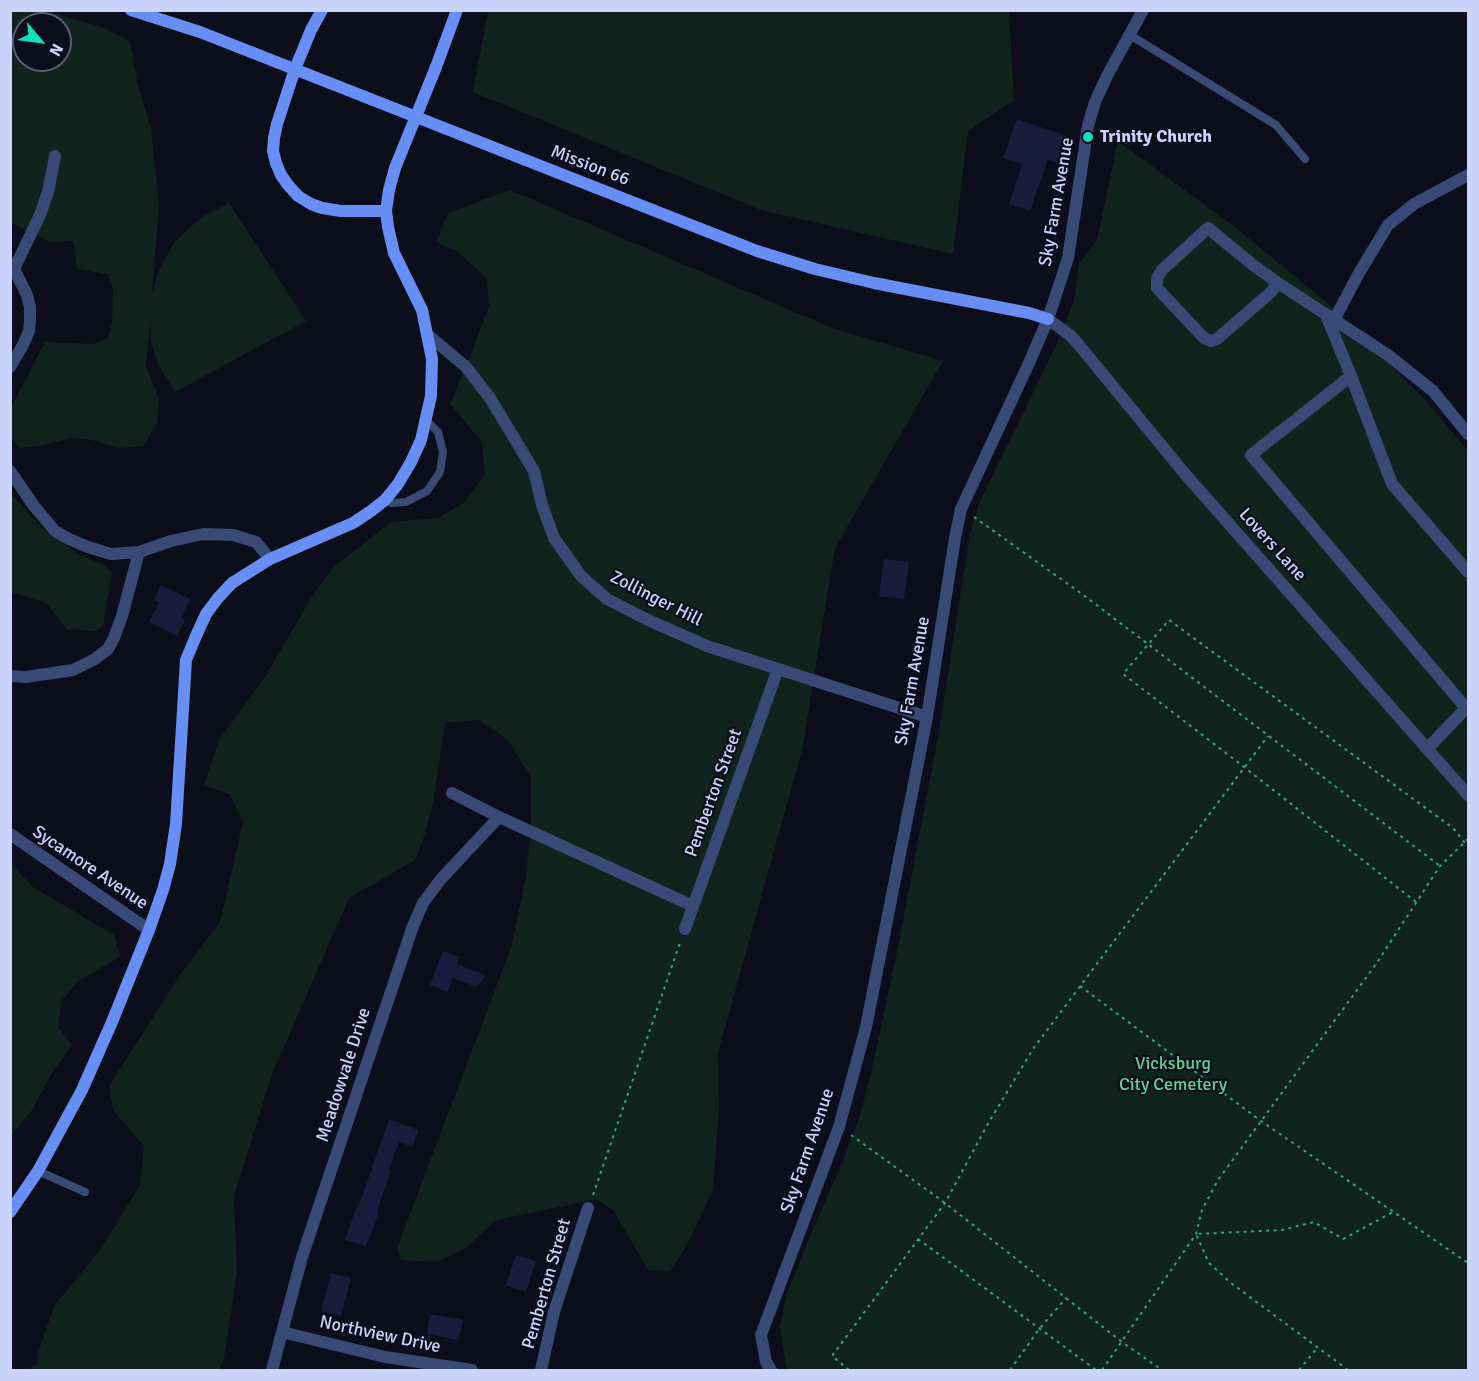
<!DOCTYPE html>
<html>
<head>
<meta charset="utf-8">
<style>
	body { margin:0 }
	#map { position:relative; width:1479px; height:1381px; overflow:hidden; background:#0c0e1b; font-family:Signika,sans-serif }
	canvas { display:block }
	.frame { position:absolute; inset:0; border:12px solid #cad3fb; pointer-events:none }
	.north { position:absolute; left:12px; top:12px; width:60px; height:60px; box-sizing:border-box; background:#0c0e1b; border:2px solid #585d75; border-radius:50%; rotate:119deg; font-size:16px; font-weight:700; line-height:24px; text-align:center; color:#cad3fb }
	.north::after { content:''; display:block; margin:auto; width:21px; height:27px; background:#0fe2b7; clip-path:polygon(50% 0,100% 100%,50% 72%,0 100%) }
</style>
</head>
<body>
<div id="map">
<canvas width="1479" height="1381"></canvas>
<div class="frame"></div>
<div class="north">N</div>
</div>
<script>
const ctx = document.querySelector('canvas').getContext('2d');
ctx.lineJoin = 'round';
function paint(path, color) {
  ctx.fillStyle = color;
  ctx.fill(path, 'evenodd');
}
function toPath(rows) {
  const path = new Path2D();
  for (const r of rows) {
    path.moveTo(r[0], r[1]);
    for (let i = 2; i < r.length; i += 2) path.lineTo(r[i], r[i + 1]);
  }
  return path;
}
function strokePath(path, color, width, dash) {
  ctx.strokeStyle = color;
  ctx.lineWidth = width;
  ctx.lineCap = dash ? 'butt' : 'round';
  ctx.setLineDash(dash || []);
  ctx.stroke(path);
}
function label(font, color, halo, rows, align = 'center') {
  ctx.font = font + ' Signika,sans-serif';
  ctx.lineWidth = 4.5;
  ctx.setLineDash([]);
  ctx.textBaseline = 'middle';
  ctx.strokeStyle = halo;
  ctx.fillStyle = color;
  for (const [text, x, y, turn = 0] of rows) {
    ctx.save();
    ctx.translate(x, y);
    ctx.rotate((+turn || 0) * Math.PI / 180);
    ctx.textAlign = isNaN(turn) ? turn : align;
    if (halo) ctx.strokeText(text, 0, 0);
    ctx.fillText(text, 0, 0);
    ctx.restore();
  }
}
const green = toPath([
	[11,11,46,11,102,27,130,41,138,86,151,128,159,205,152,293,159,270,175,241,202,217,229,203,306,321,175,392,157,362,151,342,150,322,146,366,159,399,157,422,143,446,119,448,92,440,71,438,43,445,19,448,11,437,10,410,45,342,93,344,108,338,112,323,113,288,108,274,77,269,73,241,51,242,11,223],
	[24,24,60,24,60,60,24,60],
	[488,11,1009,11,1014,100,968,131,953,254,761,210,473,92],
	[1118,141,1236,228,1336,310,1426,401,1468,451,1468,1370,787,1370,786,1366,780,1327,786,1296,807,1243,842,1163,860,1115,871,1073,897,952,938,737,970,533,980,501,1055,348,1074,301,1079,264,1097,240],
	[510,190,832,328,943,361,835,548,802,750,718,1053,719,1108,713,1190,686,1247,670,1271,648,1270,614,1211,597,1199,496,1220,466,1248,437,1262,401,1260,397,1248,511,948,525,882,531,831,531,777,508,740,479,720,445,723,433,804,424,837,415,860,349,898,272,1074,234,1196,237,1272,224,1359,219,1370,28,1370,38,1363,37,1356,54,1306,100,1250,140,1185,144,1146,113,1110,109,1086,178,978,220,922,243,822,230,795,204,785,219,740,265,677,316,590,335,566,391,522,438,518,465,502,485,474,482,442,450,404,472,352,489,306,487,278,458,252,436,242,448,213],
	[10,493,41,527,80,555,104,565,112,573,103,626,95,631,67,629,46,603,11,592],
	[11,864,33,887,114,935,120,957,78,981,62,1000,58,1027,72,1045,52,1073,32,1110,11,1136]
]);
const building = toPath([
	[1017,119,1067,136,1058,163,1048,159,1030,211,1009,204,1022,164,1003,158],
	[884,559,909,562,904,599,879,596],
	[161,585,190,599,181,618,185,620,177,636,149,622,159,602,154,600],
	[443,951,459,957,457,964,485,975,482,982,476,987,453,978,448,992,430,985],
	[389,1119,418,1130,412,1147,399,1142,389,1169,391,1170,377,1211,379,1212,366,1247,345,1239,358,1204,359,1205],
	[516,1255,536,1261,526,1292,506,1285],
	[331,1273,351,1278,341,1316,321,1311],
	[430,1314,463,1320,459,1340,427,1334]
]);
const path = toPath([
	[974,517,1082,594,1440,866],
	[1416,902,1244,767,1123,674,1169,620,1453,828,1465,843],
	[1080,986,1261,1121,1468,1263],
	[851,1135,945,1203,1122,1342,1162,1370],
	[593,1195,681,940],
	[918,1239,1096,1370],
	[849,1370,832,1356,945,1203,989,1122,1033,1049,1268,736],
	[1010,1370,1040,1328,1066,1298],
	[1102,1370,1196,1234,1202,1210,1218,1180,1376,964,1440,866,1468,839],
	[1299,1370,1318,1347],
	[1348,1370,1231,1283,1209,1263,1196,1234,1282,1230,1314,1222,1343,1239,1393,1212]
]);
const lane = toPath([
	[1130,35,1276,125,1305,159],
	[385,500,392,503,406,502,427,491,440,472,443,452,438,432,427,421],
	[38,1171,85,1192]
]);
const street = toPath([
	[10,265,14,269,27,295,30,307,30,320,29,331,23,345,10,367],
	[14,269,40,215,48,192,55,156],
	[1278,283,1270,293,1217,339,1211,341,1204,338,1157,288,1157,278,1162,270,1208,228,1253,265,1278,283,1388,355,1433,391,1468,434],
	[1326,315,1351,376,1392,484,1468,572],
	[1048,319,1071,336,1079,345,1185,474,1468,795],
	[1334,320,1359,273,1388,225,1414,204,1468,175],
	[427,334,466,367,490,398,534,471,542,505,554,538,581,576,607,599,648,620,707,646,927,717],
	[1351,376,1251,455,1466,708],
	[10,471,34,506,55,531,69,539,88,547,111,554,139,552,171,541,203,534,233,535,256,542,270,559],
	[10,676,26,677,73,670,95,659,108,649,114,638,122,616,139,552],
	[1428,748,1468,706],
	[452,793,499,817,693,906],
	[10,834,149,930],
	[685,929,778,669],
	[282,1332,385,1357,472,1370],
	[272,1370,302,1257,413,926,423,903,441,879,499,817],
	[541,1370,554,1312,588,1208],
	[771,1370,766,1362,761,1335,839,1127,866,1027,927,717,955,538,961,509,1029,363,1048,319,1068,258,1088,126,1095,102,1107,76,1143,10]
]);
const secondary = toPath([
	[131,10,200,32,757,251,815,269,874,283,1029,313,1048,319],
	[322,10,311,30,295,69,277,124,274,138,273,151,276,163,281,175,288,185,298,196,311,204,322,208,341,211,386,211],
	[436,67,457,10],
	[10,1212,38,1171,82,1090,112,1022,149,930,163,890,170,864,176,824,186,660,196,636,206,614,218,598,232,583,270,559,353,523,371,511,385,500,398,484,411,462,421,440,431,396,432,359,422,310,394,253,388,227,386,211,389,190,395,168]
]);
const secondaryBridge = toPath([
	[395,168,436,67]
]);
const markers = [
	[1088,137,6,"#0fe2b7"]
];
const poiNames = [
	["Trinity Church",1100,137]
];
const streetNames = [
	["Mission 66",590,166,21],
	["Sky Farm Avenue",1057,202,-80],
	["Lovers Lane",1272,545,48],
	["Zollinger Hill",656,599,27],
	["Sky Farm Avenue",913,681,-80],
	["Pemberton Street",714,793,-70],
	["Sycamore Avenue",90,868,34],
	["Meadowvale Drive",344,1075,-72],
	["Sky Farm Avenue",808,1151,-71],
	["Pemberton Street",547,1284,-74],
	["Northview Drive",380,1335,12]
];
const parkNames = [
	["Vicksburg",1173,1064],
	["City Cemetery",1173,1085]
];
paint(green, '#10241d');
paint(building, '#191d3b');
strokePath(path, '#34a57c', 2, [3, 4.5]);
strokePath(lane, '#3a4a77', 8);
strokePath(street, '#3a4a77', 12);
strokePath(secondary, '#678ef5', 12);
strokePath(secondaryBridge, '#678ef5', 12);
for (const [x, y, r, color] of markers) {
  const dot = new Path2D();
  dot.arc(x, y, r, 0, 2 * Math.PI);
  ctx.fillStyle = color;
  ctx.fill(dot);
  strokePath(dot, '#0c0e1b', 2);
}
label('bold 18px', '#cad3fb', '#0c0e1b', poiNames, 'left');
label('18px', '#cad3fb', '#0c0e1b', streetNames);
label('18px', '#5cd592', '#0c0e1b', parkNames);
</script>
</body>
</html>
